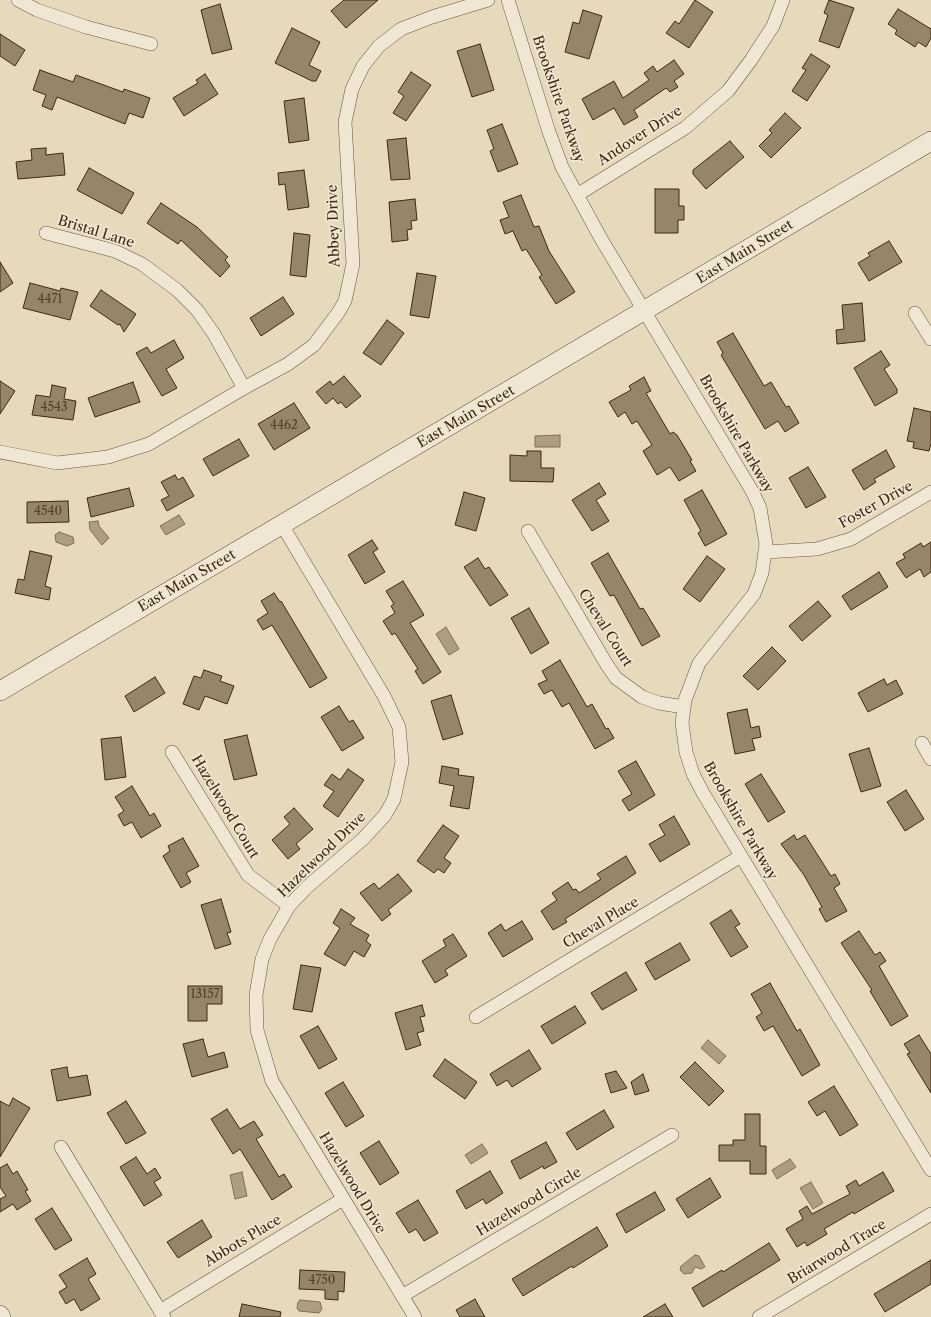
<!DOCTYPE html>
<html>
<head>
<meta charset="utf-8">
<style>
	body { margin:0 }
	canvas { display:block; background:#e7d9bc }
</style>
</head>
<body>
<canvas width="931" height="1317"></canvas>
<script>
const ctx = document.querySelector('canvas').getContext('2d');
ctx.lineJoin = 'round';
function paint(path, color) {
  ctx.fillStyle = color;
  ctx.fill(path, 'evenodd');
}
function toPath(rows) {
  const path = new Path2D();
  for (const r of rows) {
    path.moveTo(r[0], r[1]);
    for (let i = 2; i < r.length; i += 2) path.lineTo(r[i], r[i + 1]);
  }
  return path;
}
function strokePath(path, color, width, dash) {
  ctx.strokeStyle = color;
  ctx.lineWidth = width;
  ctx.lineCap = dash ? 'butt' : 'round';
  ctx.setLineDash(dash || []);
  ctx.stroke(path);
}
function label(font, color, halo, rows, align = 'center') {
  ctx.font = font + ' "Libre Caslon Text",serif';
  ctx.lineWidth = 3.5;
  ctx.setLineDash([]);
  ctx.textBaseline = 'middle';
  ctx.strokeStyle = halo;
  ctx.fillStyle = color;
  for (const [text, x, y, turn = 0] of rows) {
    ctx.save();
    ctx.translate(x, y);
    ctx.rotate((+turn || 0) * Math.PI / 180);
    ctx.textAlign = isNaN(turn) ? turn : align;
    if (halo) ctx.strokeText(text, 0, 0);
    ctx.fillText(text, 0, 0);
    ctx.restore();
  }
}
const water = toPath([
	[560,435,560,447,535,447,535,436,560,435],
	[179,515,185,524,166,535,160,526,179,515],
	[98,521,99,526,109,538,102,545,90,530,89,522,98,521],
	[59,532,73,537,74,543,67,546,56,542,55,535,59,532],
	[446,627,459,649,449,655,436,634,446,627],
	[708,1040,726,1056,719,1064,701,1048,708,1040],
	[482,1144,488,1153,471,1164,465,1155,482,1144],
	[790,1159,796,1167,777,1179,772,1170,790,1159],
	[242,1172,247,1196,235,1199,230,1175,242,1172],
	[811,1182,823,1203,813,1209,800,1188,811,1182],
	[695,1255,699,1256,705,1267,701,1269,695,1267,692,1273,684,1274,680,1270,681,1266,695,1255],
	[300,1300,320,1302,322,1309,319,1313,299,1311,297,1308,298,1302,300,1300]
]);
const building = toPath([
	[344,0,378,0,346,28,331,11,344,0],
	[695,0,713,12,689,48,666,33,675,21,679,24,695,0],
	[829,0,854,8,839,48,819,41,828,15,824,13,829,0],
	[220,4,232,49,212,54,201,10,220,4],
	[898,9,931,29,931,38,926,47,918,42,915,47,895,34,897,30,888,24,898,9],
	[583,10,602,16,589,59,565,52,573,22,579,24,583,10],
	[292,28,320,42,309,65,321,71,316,81,312,81,275,63,292,28],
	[0,34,25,50,15,66,0,56,0,34],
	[480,44,494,90,472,97,457,51,480,44],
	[811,54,830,66,807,101,792,91,806,70,802,68,811,54],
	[674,60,684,74,674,81,678,87,670,92,666,88,634,110,638,117,624,125,614,108,593,120,582,99,614,81,623,98,649,80,644,73,653,66,657,72,674,60],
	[40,70,73,82,76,75,123,92,124,89,150,98,143,118,129,113,125,124,57,97,52,110,42,106,46,95,33,90,40,70],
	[411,72,431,85,406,121,393,113,404,96,398,92,411,72],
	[205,74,218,94,184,116,173,98,198,83,196,80,205,74],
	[304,98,309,140,289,143,284,101,304,98],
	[785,113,801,128,771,158,759,146,772,133,769,130,785,113],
	[502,124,518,164,498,172,490,151,494,149,487,130,502,124],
	[406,138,410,179,391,180,387,140,406,138],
	[730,141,744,157,706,189,693,174,693,170,730,141],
	[46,148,46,155,63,153,65,175,18,179,16,162,32,160,31,149,46,148],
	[89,168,134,193,122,214,77,190,89,168],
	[304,170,309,207,288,210,285,184,279,185,278,173,304,170],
	[655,189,679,189,679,206,684,206,684,220,678,220,678,233,655,233,655,189],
	[521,195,534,227,539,226,549,251,575,292,556,304,539,277,542,275,526,249,522,251,513,231,505,234,500,220,509,217,503,202,521,195],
	[415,199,417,220,411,221,412,229,407,230,408,240,392,242,389,202,415,199],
	[161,203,197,227,228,257,225,260,230,266,220,277,181,240,178,244,147,223,161,203],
	[294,233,310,235,306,277,290,275,294,233],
	[889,241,902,262,869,281,858,263,870,256,868,253,889,241],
	[0,262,13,283,0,292,0,262],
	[417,273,436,276,429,318,410,315,417,273],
	[30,283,60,291,61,288,78,292,70,320,23,308,30,283],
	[101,290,136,314,124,332,120,324,118,325,90,306,101,290],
	[283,297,294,314,261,336,250,318,283,297],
	[862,303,865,341,837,344,836,330,844,329,842,305,862,303],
	[387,320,404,333,381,365,363,353,387,320],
	[733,333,764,386,771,382,786,407,789,406,799,423,785,432,778,421,765,429,721,355,723,353,717,342,733,333],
	[174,340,184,358,166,369,177,388,162,396,136,353,147,347,151,353,174,340],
	[881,351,890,365,884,369,897,389,897,393,875,406,854,368,881,351],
	[344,376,361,396,346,408,341,402,338,404,333,398,326,404,316,392,330,381,333,385,344,376],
	[644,377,651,391,646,393,670,434,673,432,677,435,692,460,690,461,696,471,679,481,670,467,657,475,643,451,652,445,637,421,632,424,625,412,618,417,609,402,631,390,629,386,644,377],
	[0,381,15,391,0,414,0,381],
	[133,382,140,402,95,417,88,398,133,382],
	[52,385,66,388,64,399,76,401,73,420,32,415,36,395,50,397,52,385],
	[294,403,310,428,274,450,258,424,294,403],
	[914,408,931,412,931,443,929,451,913,448,914,442,907,441,914,408],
	[239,439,249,456,213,476,203,459,239,439],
	[886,450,895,467,874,479,876,482,864,490,852,470,886,450],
	[527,451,541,451,541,468,554,468,553,482,510,481,510,455,527,456,527,451],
	[808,467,826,497,806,508,789,478,808,467],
	[175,475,178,480,183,477,194,496,167,511,161,500,169,496,161,482,175,475],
	[599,483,606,494,596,500,609,521,592,531,572,500,599,483],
	[129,488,134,506,91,517,87,498,129,488],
	[702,490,727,534,705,546,698,533,701,531,684,500,702,490],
	[464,492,485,498,476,531,455,525,464,492],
	[68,501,69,522,27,523,27,502,68,501],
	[372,540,378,549,373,552,385,572,365,584,348,555,372,540],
	[931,542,931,572,924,577,920,569,906,578,896,563,905,558,903,554,921,543,923,547,931,542],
	[30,551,52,556,45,586,51,588,49,600,15,593,18,579,24,580,30,551],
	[608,553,640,609,643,608,660,636,642,646,614,595,610,596,591,563,608,553],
	[707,556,725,569,700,602,683,589,707,556],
	[478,558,485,569,489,567,508,595,490,606,464,567,478,558],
	[879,572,888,587,851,610,842,596,879,572],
	[403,581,424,615,410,623,441,672,423,684,415,671,418,669,395,633,392,635,383,621,395,613,391,606,394,604,386,591,403,581],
	[274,593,280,602,281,601,327,678,310,688,272,625,263,630,257,620,268,613,261,601,274,593],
	[818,601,831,616,802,641,789,626,818,601],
	[529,608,549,643,531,654,511,618,529,608],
	[772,647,786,661,758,690,743,676,772,647],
	[560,660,587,707,592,704,606,729,608,728,614,738,595,749,569,703,562,707,552,690,544,694,538,684,547,680,542,671,560,660],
	[204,670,222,676,220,681,234,686,227,704,205,696,199,710,183,704,194,676,201,678,204,670],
	[155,677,165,693,134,712,125,696,155,677],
	[884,679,887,685,896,680,903,694,868,712,858,693,884,679],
	[451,695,463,734,443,740,431,701,451,695],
	[339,706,349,722,353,720,364,738,342,751,321,717,339,706],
	[747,709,751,728,759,726,761,737,752,739,755,750,735,754,727,713,747,709],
	[247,735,257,775,234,780,224,740,247,735],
	[121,737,126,777,105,780,101,739,121,737],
	[869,748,881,786,861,792,849,754,869,748],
	[636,761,655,795,629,811,622,800,632,794,618,771,636,761],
	[442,766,459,769,458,775,474,777,469,809,450,806,454,786,439,783,442,766],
	[348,769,364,780,338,817,323,806,334,791,324,785,332,774,340,780,348,769],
	[761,774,785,812,768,822,745,784,761,774],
	[132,786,150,816,154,813,161,826,141,838,132,822,124,826,118,815,124,811,115,797,132,786],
	[906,790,924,819,905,831,887,802,906,790],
	[294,808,313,829,296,844,300,849,288,859,272,840,290,824,284,817,294,808],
	[674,816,690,844,660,862,649,844,665,835,659,825,674,816],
	[443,825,459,836,444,858,451,863,444,873,438,869,434,873,417,861,443,825],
	[794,835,797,840,805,835,831,876,835,874,840,884,834,888,847,911,826,922,819,909,822,907,804,875,781,844,794,835],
	[183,838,199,866,186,873,191,882,181,888,163,856,170,851,168,846,183,838],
	[626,856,636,873,565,919,567,922,553,930,541,911,557,900,552,893,568,882,573,890,576,889,579,893,601,879,597,874,626,856],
	[398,874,412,891,388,910,391,914,382,921,360,893,374,883,379,889,398,874],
	[221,899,231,932,227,933,231,944,215,949,201,905,221,899],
	[341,909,355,918,350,924,369,935,366,941,371,945,364,957,354,951,345,966,324,954,340,928,333,923,341,909],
	[731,910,740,924,735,927,748,947,731,957,710,923,731,910],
	[522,921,533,939,503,957,488,933,501,924,505,931,522,921],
	[859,931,875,955,880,952,886,961,879,966,908,1016,891,1026,870,991,872,990,841,943,859,931],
	[453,934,467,956,445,970,448,975,435,983,422,961,446,946,443,940,453,934],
	[680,943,690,960,655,980,645,963,680,943],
	[301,965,321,968,312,1012,293,1009,301,965],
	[626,972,637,990,602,1010,591,993,626,972],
	[770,983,797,1031,800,1029,820,1065,802,1076,773,1026,764,1031,756,1017,762,1013,751,994,770,983],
	[188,986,222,986,222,1004,207,1004,207,1021,188,1021,188,986],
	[422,1005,425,1016,420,1017,424,1031,417,1033,421,1045,406,1050,395,1013,422,1005],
	[575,1006,586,1023,552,1044,541,1026,575,1006],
	[318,1026,337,1059,319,1069,300,1036,318,1026],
	[919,1035,931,1054,931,1093,907,1054,910,1053,904,1044,919,1035],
	[203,1039,208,1057,224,1052,228,1067,192,1077,183,1044,203,1039],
	[529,1050,541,1069,512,1087,507,1080,497,1086,490,1074,529,1050],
	[445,1059,477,1082,465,1099,433,1076,445,1059],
	[695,1062,724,1091,709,1106,680,1077,695,1062],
	[67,1067,69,1078,87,1075,91,1095,57,1101,51,1070,67,1067],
	[616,1071,627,1088,611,1093,605,1074,616,1071],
	[643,1074,649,1091,635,1095,631,1082,643,1074],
	[343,1082,364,1116,346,1127,325,1093,343,1082],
	[834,1086,858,1125,840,1136,825,1111,817,1116,808,1102,834,1086],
	[13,1098,30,1108,0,1157,0,1101,9,1106,13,1098],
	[126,1101,146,1133,126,1144,107,1113,126,1101],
	[227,1109,240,1129,254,1121,263,1135,256,1139,279,1177,284,1174,292,1187,272,1200,240,1149,233,1154,211,1119,227,1109],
	[604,1110,614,1127,577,1150,566,1133,604,1110],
	[745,1114,760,1114,760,1146,766,1146,766,1174,750,1174,750,1161,719,1161,719,1145,733,1145,733,1140,745,1140,745,1114],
	[379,1141,399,1173,380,1185,360,1153,379,1141],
	[546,1142,557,1162,544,1169,543,1166,520,1179,511,1161,546,1142],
	[136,1157,147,1174,155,1168,161,1178,154,1182,162,1195,144,1206,120,1167,136,1157],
	[7,1164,13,1174,17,1171,28,1190,25,1191,31,1201,17,1210,13,1204,0,1212,0,1199,6,1196,0,1187,0,1168,7,1164],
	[490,1171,503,1193,486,1204,483,1199,466,1209,456,1191,490,1171],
	[883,1172,894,1191,854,1214,853,1212,824,1229,827,1234,807,1246,805,1242,797,1247,786,1229,803,1219,799,1211,807,1206,812,1214,850,1194,846,1186,856,1180,859,1186,883,1172],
	[710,1178,721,1197,688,1218,676,1199,710,1178],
	[655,1192,665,1210,626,1233,616,1214,655,1192],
	[418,1200,438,1233,424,1241,416,1229,409,1233,396,1213,418,1200],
	[52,1208,72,1240,55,1250,35,1219,52,1208],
	[202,1220,212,1237,178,1258,167,1242,202,1220],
	[597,1227,608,1246,573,1268,572,1266,523,1296,512,1279,597,1227],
	[769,1243,780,1260,703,1307,692,1288,722,1270,723,1272,769,1243],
	[87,1258,96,1274,88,1279,100,1299,81,1311,74,1299,66,1304,59,1292,67,1287,59,1275,87,1258],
	[931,1260,931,1284,885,1312,874,1294,931,1260],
	[300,1270,345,1272,344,1292,338,1291,338,1300,325,1299,325,1290,299,1289,300,1270],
	[475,1299,485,1317,460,1317,456,1310,475,1299],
	[242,1304,281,1312,280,1317,239,1317,242,1304],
	[665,1304,673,1317,643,1317,665,1304]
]);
const minor = toPath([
	[18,0,37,10,86,27,151,44],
	[508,0,549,132,562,167,600,237,752,491,760,508,766,544,762,573,754,594,699,663,685,700,682,723,686,752,693,774,703,793,931,1170],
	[577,195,685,128,728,91,751,60,773,26,783,0],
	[46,233,115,251,142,264,177,290,197,310,214,334,244,388],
	[915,313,931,339],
	[0,452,57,463,108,457,149,444,244,388,288,364,314,345,338,313,345,301,353,264,345,122,352,89,363,66,379,46,401,29,432,17,488,0],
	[282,525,384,696,399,727,402,762,394,799,385,815,363,839,307,887,289,906,270,939,262,959,256,995,257,1030,272,1081,415,1317],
	[528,531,607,665,616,678,642,697,659,703,684,707],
	[765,552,817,549,851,539,931,492],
	[922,743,931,759],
	[172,752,248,875,289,906],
	[476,1017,741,856],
	[61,1147,164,1317],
	[402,1296,672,1135],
	[160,1311,343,1199],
	[759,1317,931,1214]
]);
const tertiary = toPath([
	[0,1314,2,1317]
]);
const secondary = toPath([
	[0,691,931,141]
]);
const numberNames = [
	["4471",50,300],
	["4543",54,408],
	["4462",284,426],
	["4540",48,512],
	["13157",205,995],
	["4750",322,1281]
];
const streetNames = [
	["Brookshire Parkway",558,99,71],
	["Andover Drive",640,136,-33],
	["Abbey Drive",334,226,-92],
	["Bristal Lane",96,232,17],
	["East Main Street",745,252,-31],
	["East Main Street",466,417,-30],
	["Brookshire Parkway",736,434,60],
	["Foster Drive",876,505,-29],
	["East Main Street",187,581,-30],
	["Cheval Court",605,628,58],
	["Hazelwood Court",225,807,59],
	["Brookshire Parkway",740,821,60],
	["Hazelwood Drive",322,855,-44],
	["Cheval Place",601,923,-31],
	["Hazelwood Drive",352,1183,59],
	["Hazelwood Circle",529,1202,-31],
	["Abbots Place",243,1241,-31],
	["Briarwood Trace",837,1252,-31]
];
paint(water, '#ae9d82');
strokePath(water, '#816f55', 1);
paint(building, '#96856a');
strokePath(building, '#3e2911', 1);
strokePath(minor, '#68553c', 14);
strokePath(tertiary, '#68553c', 18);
strokePath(secondary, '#3e2911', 20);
strokePath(minor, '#efe6d3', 13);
strokePath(tertiary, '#efe6d3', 17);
strokePath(secondary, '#efe6d3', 19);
label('12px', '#544027', null, numberNames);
label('14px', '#3e2911', '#efe6d3', streetNames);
</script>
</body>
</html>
